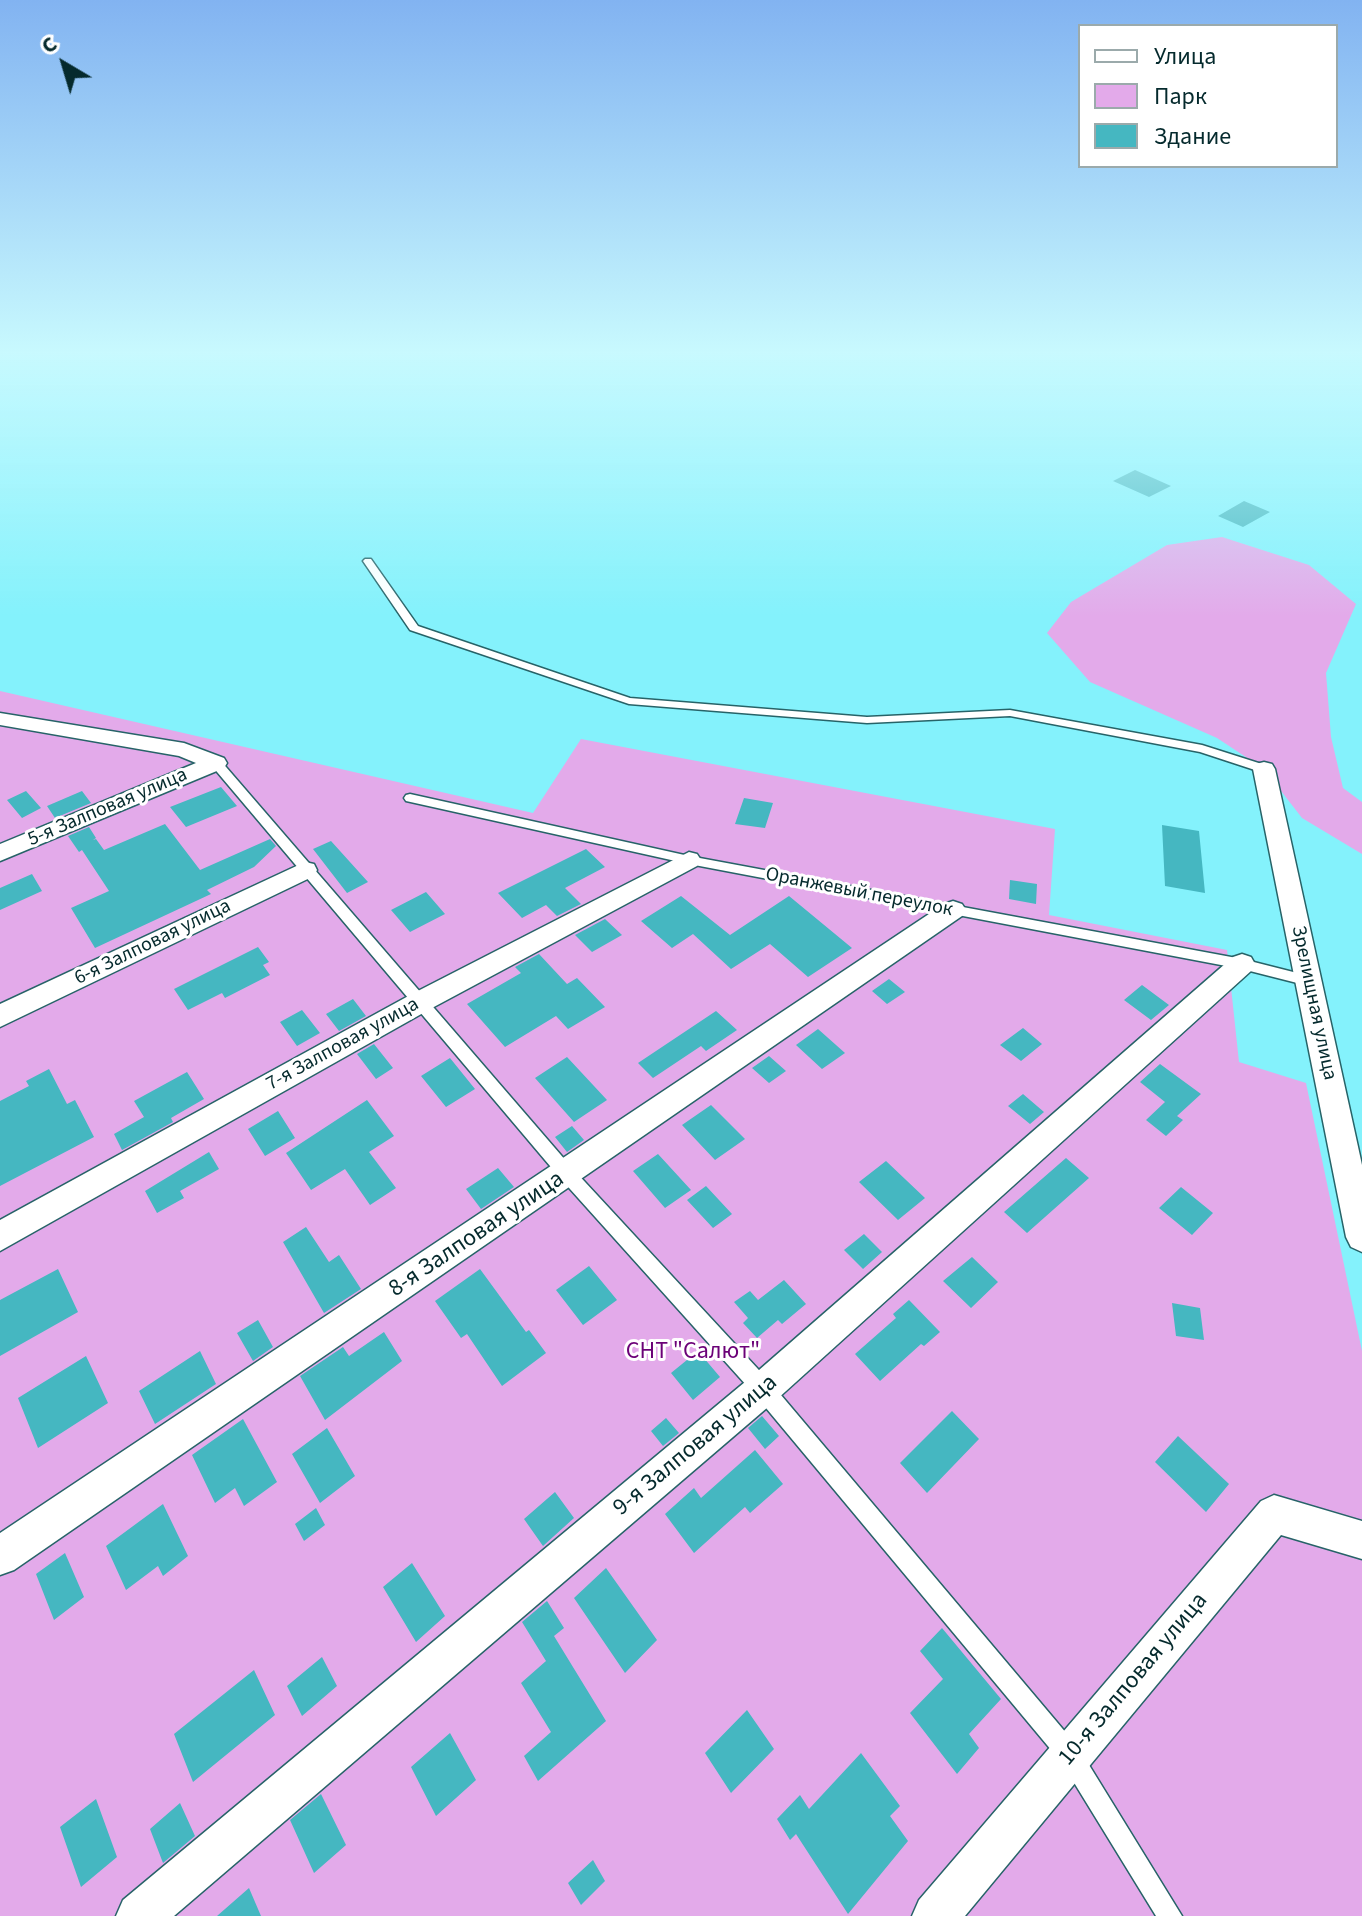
<!DOCTYPE html>
<html>
<head>
<meta charset="utf-8">
<style>
	body { margin:0 }
	#map { position:relative; width:1362px; height:1916px; overflow:hidden; background:#84f2fc; font-family:"Source Sans 3",sans-serif }
	canvas { display:block }
	.legend { position:absolute; left:1078px; top:24px; width:260px; height:144px; box-sizing:border-box; background:#fff; border:2px solid #9baaab; margin:0; padding:10px 14px; list-style:none; font-size:24px; color:#052a2d }
	.legend li { display:flex; align-items:center; gap:16px; height:40px }
	.legend b { width:40px; border:2px solid #9baaab }
	.north { position:absolute; left:24px; top:24px; width:80px; height:80px; -webkit-text-stroke:6px #fff; paint-order:stroke; rotate:322deg; font-size:22px; font-weight:700; line-height:32px; text-align:center; color:#052a2d }
	.north::after { content:''; display:block; margin:auto; width:28px; height:36px; background:#052a2d; clip-path:polygon(50% 0,100% 100%,50% 72%,0 100%) }
</style>
</head>
<body>
<div id="map">
<canvas width="1362" height="1916"></canvas>
<ul class="legend">
<li><b style="height:10px;background:#fff"></b>Улица</li>
<li><b style="height:22px;background:#e3aaea"></b>Парк</li>
<li><b style="height:22px;background:#45b7c1"></b>Здание</li>
</ul>
<div class="north">С</div>
</div>
<script>
const ctx = document.querySelector('canvas').getContext('2d');
ctx.lineJoin = 'round';
function paint(path, color) {
  ctx.fillStyle = color;
  ctx.fill(path, 'evenodd');
}
function toPath(rows) {
  const path = new Path2D();
  for (const r of rows) {
    path.moveTo(r[0], r[1]);
    for (let i = 2; i < r.length; i += 2) path.lineTo(r[i], r[i + 1]);
  }
  return path;
}
function strokePath(path, color, width, dash) {
  ctx.strokeStyle = color;
  ctx.lineWidth = width;
  ctx.lineCap = dash ? 'butt' : 'round';
  ctx.setLineDash(dash || []);
  ctx.stroke(path);
}
function label(font, color, halo, rows, align = 'center') {
  ctx.font = font + ' "Source Sans 3",sans-serif';
  ctx.lineWidth = 6;
  ctx.setLineDash([]);
  ctx.textBaseline = 'middle';
  ctx.strokeStyle = halo;
  ctx.fillStyle = color;
  for (const [text, x, y, turn = 0] of rows) {
    ctx.save();
    ctx.translate(x, y);
    ctx.rotate((+turn || 0) * Math.PI / 180);
    ctx.textAlign = isNaN(turn) ? turn : align;
    if (halo) ctx.strokeText(text, 0, 0);
    ctx.fillText(text, 0, 0);
    ctx.restore();
  }
}
const green = toPath([
	[1222,537,1309,565,1356,604,1326,673,1331,737,1343,788,1362,802,1362,854,1302,818,1264,769,1217,738,1090,682,1047,633,1071,602,1167,545],
	[0,691,533,813,581,739,1055,829,1049,915,1227,950,1239,1062,1306,1083,1362,1351,1362,1916,0,1916]
]);
const building = toPath([
	[1135,470,1171,486,1149,497,1113,481],
	[1244,501,1270,512,1243,527,1218,516],
	[221,787,237,806,186,827,170,807],
	[26,791,41,808,22,818,7,800],
	[82,791,91,803,55,818,47,806],
	[744,798,773,803,765,828,735,824],
	[165,824,200,870,270,839,276,846,254,867,207,890,211,894,95,948,71,908,109,891,82,850,79,852,68,836,89,827,96,838,93,840,96,839,104,850],
	[1162,825,1199,831,1205,893,1165,886],
	[331,841,368,882,347,893,313,849],
	[586,849,605,867,565,888,581,904,557,916,546,905,522,918,498,893],
	[32,874,42,891,0,910,0,888],
	[1010,880,1037,884,1036,904,1009,899],
	[426,892,445,914,410,932,391,910],
	[681,896,730,935,789,896,852,948,808,977,770,944,731,969,693,934,672,948,641,921],
	[605,919,622,935,592,952,575,935],
	[258,947,269,962,263,965,270,975,225,998,222,993,188,1010,174,989],
	[539,954,567,984,577,978,605,1007,568,1029,556,1016,505,1047,467,1004,521,973,515,967],
	[889,979,905,992,887,1004,872,991],
	[1142,985,1169,1005,1151,1020,1124,1000],
	[353,999,366,1016,339,1031,326,1014],
	[302,1010,320,1033,297,1046,280,1022],
	[716,1011,737,1030,706,1051,701,1046,653,1078,638,1063],
	[1023,1028,1042,1044,1021,1061,1000,1045],
	[818,1029,845,1053,822,1069,796,1045],
	[374,1044,393,1068,376,1079,357,1054],
	[769,1056,786,1071,769,1083,752,1068],
	[567,1057,607,1100,574,1122,535,1078],
	[450,1058,475,1089,446,1107,421,1076],
	[1160,1064,1201,1094,1177,1116,1183,1120,1166,1136,1146,1120,1165,1102,1140,1082],
	[49,1069,67,1104,75,1100,94,1137,0,1186,0,1101,29,1086,26,1081],
	[187,1072,204,1099,171,1118,173,1122,122,1150,114,1134,144,1117,134,1101],
	[1023,1094,1044,1112,1030,1124,1008,1106],
	[367,1100,394,1136,369,1152,396,1188,370,1205,345,1169,311,1190,286,1153],
	[711,1105,745,1139,715,1160,682,1125],
	[278,1111,295,1138,265,1156,248,1129],
	[572,1126,584,1140,567,1152,555,1137],
	[209,1152,219,1169,180,1191,184,1198,157,1213,145,1191],
	[658,1154,691,1190,665,1208,633,1171],
	[1066,1158,1089,1178,1027,1233,1004,1212],
	[886,1161,925,1198,898,1220,859,1182],
	[498,1168,514,1187,481,1209,466,1189],
	[706,1186,732,1214,713,1228,687,1200],
	[1181,1187,1213,1213,1192,1235,1159,1208],
	[306,1227,329,1262,339,1255,361,1289,324,1313,283,1242],
	[864,1234,882,1252,863,1269,844,1250],
	[972,1257,998,1282,971,1308,943,1281],
	[589,1266,617,1300,583,1325,556,1290],
	[58,1269,78,1312,0,1356,0,1300],
	[480,1269,526,1332,529,1330,546,1353,502,1386,467,1334,461,1338,435,1301],
	[784,1280,806,1304,782,1324,778,1320,757,1338,743,1323,748,1318,734,1302,750,1291,758,1300],
	[909,1300,940,1332,924,1346,921,1344,880,1381,855,1354,896,1318,893,1314],
	[1172,1303,1200,1308,1204,1340,1176,1336],
	[258,1320,273,1347,253,1361,237,1333],
	[384,1332,402,1361,325,1420,300,1376,343,1347,349,1356],
	[200,1351,216,1384,155,1424,139,1391],
	[698,1351,720,1377,693,1400,671,1373],
	[86,1356,108,1403,38,1448,18,1398],
	[952,1411,979,1439,927,1493,900,1463],
	[762,1416,779,1436,765,1449,748,1428],
	[666,1418,679,1433,663,1446,651,1431],
	[243,1419,277,1482,244,1506,235,1488,215,1503,192,1455],
	[327,1428,355,1476,320,1503,292,1454],
	[1178,1436,1229,1484,1206,1512,1155,1462],
	[755,1450,783,1484,750,1513,745,1507,694,1553,665,1514,694,1488,701,1498],
	[555,1492,574,1518,543,1546,524,1519],
	[163,1504,188,1556,163,1576,158,1566,126,1590,106,1546],
	[316,1508,325,1525,304,1541,295,1524],
	[65,1553,84,1597,54,1620,36,1574],
	[412,1563,445,1616,416,1642,383,1587],
	[606,1568,657,1640,625,1673,574,1598],
	[547,1601,564,1628,554,1636,606,1721,538,1781,524,1756,551,1732,521,1683,546,1661,522,1622],
	[942,1628,1001,1699,969,1734,979,1748,957,1774,910,1713,943,1679,920,1651],
	[322,1657,337,1686,302,1716,287,1686],
	[254,1670,275,1715,193,1782,174,1734],
	[747,1710,774,1749,731,1793,705,1753],
	[450,1733,476,1780,436,1816,411,1767],
	[861,1753,900,1806,890,1816,908,1841,848,1914,796,1834,790,1840,777,1819,800,1795,809,1809],
	[321,1794,346,1845,314,1873,290,1820],
	[96,1799,117,1857,81,1887,60,1827],
	[180,1803,195,1836,163,1863,150,1829],
	[593,1860,605,1881,581,1905,568,1883],
	[249,1888,261,1916,217,1916]
]);
const lane = toPath([
	[365,559,371,559,418,626,630,698,867,717,1010,710,1202,745,1268,766,1270,769,1264,773,1200,752,1010,716,867,723,629,704,410,630,363,561,365,559],
	[216,759,220,760,573,1169,770,1382,1078,1747,1182,1916,1156,1916,1062,1763,756,1396,561,1179,212,766,210,763,216,759],
	[410,794,689,856,1242,959,1309,976,1314,977,1316,981,1314,985,1309,986,1242,969,689,864,406,801,404,798,406,795,410,794]
]);
const street = toPath([
	[0,713,184,743,224,758,227,763,224,768,0,861,0,844,196,763,179,756,0,725,0,713],
	[1264,762,1272,764,1275,769,1362,1165,1362,1252,1351,1247,1346,1237,1253,769,1256,764,1264,762],
	[689,852,697,854,701,860,697,866,432,1008,0,1251,0,1220,412,994,689,852],
	[305,862,314,864,317,870,314,876,0,1027,0,1004,305,862],
	[953,901,962,904,966,910,962,916,14,1570,0,1575,0,1533,944,904,953,901],
	[1242,954,1251,957,1255,964,1251,971,775,1401,174,1916,116,1916,123,1900,751,1377,1233,957,1242,954],
	[1274,1495,1362,1521,1362,1559,1281,1535,965,1916,912,1916,919,1900,1261,1501,1274,1495]
]);
const streetNames = [
	["5-я Залповая улица",108,808,-23],
	["Оранжевый переулок",859,893,11],
	["6-я Залповая улица",153,943,-26],
	["Зрелищная улица",1313,1003,78],
	["7-я Залповая улица",343,1045,-29]
];
const nearStreetnames = [
	["8-я Залповая улица",477,1235,-34],
	["9-я Залповая улица",696,1446,-40],
	["10-я Залповая улица",1134,1680,-50]
];
const nearParknames = [
	["СНТ \"Салют\"",693,1353]
];
paint(green, '#e3aaea');
paint(building, '#45b7c1');
strokePath(lane, '#276368', 3);
strokePath(street, '#276368', 3);
paint(lane, '#fff');
paint(street, '#fff');
const sky = ctx.createLinearGradient(0, 0, 0, 617);
sky.addColorStop(0, '#82b3f1');
sky.addColorStop(0.57, '#c8f9fe');
sky.addColorStop(1, '#c8f9fe00');
ctx.fillStyle = sky;
ctx.fillRect(0, 0, 1362, 617);
label('20px', '#052a2d', '#fff', streetNames);
label('24px', '#052a2d', '#fff', nearStreetnames);
label('24px', '#6b0177', '#fff', nearParknames);
</script>
</body>
</html>
